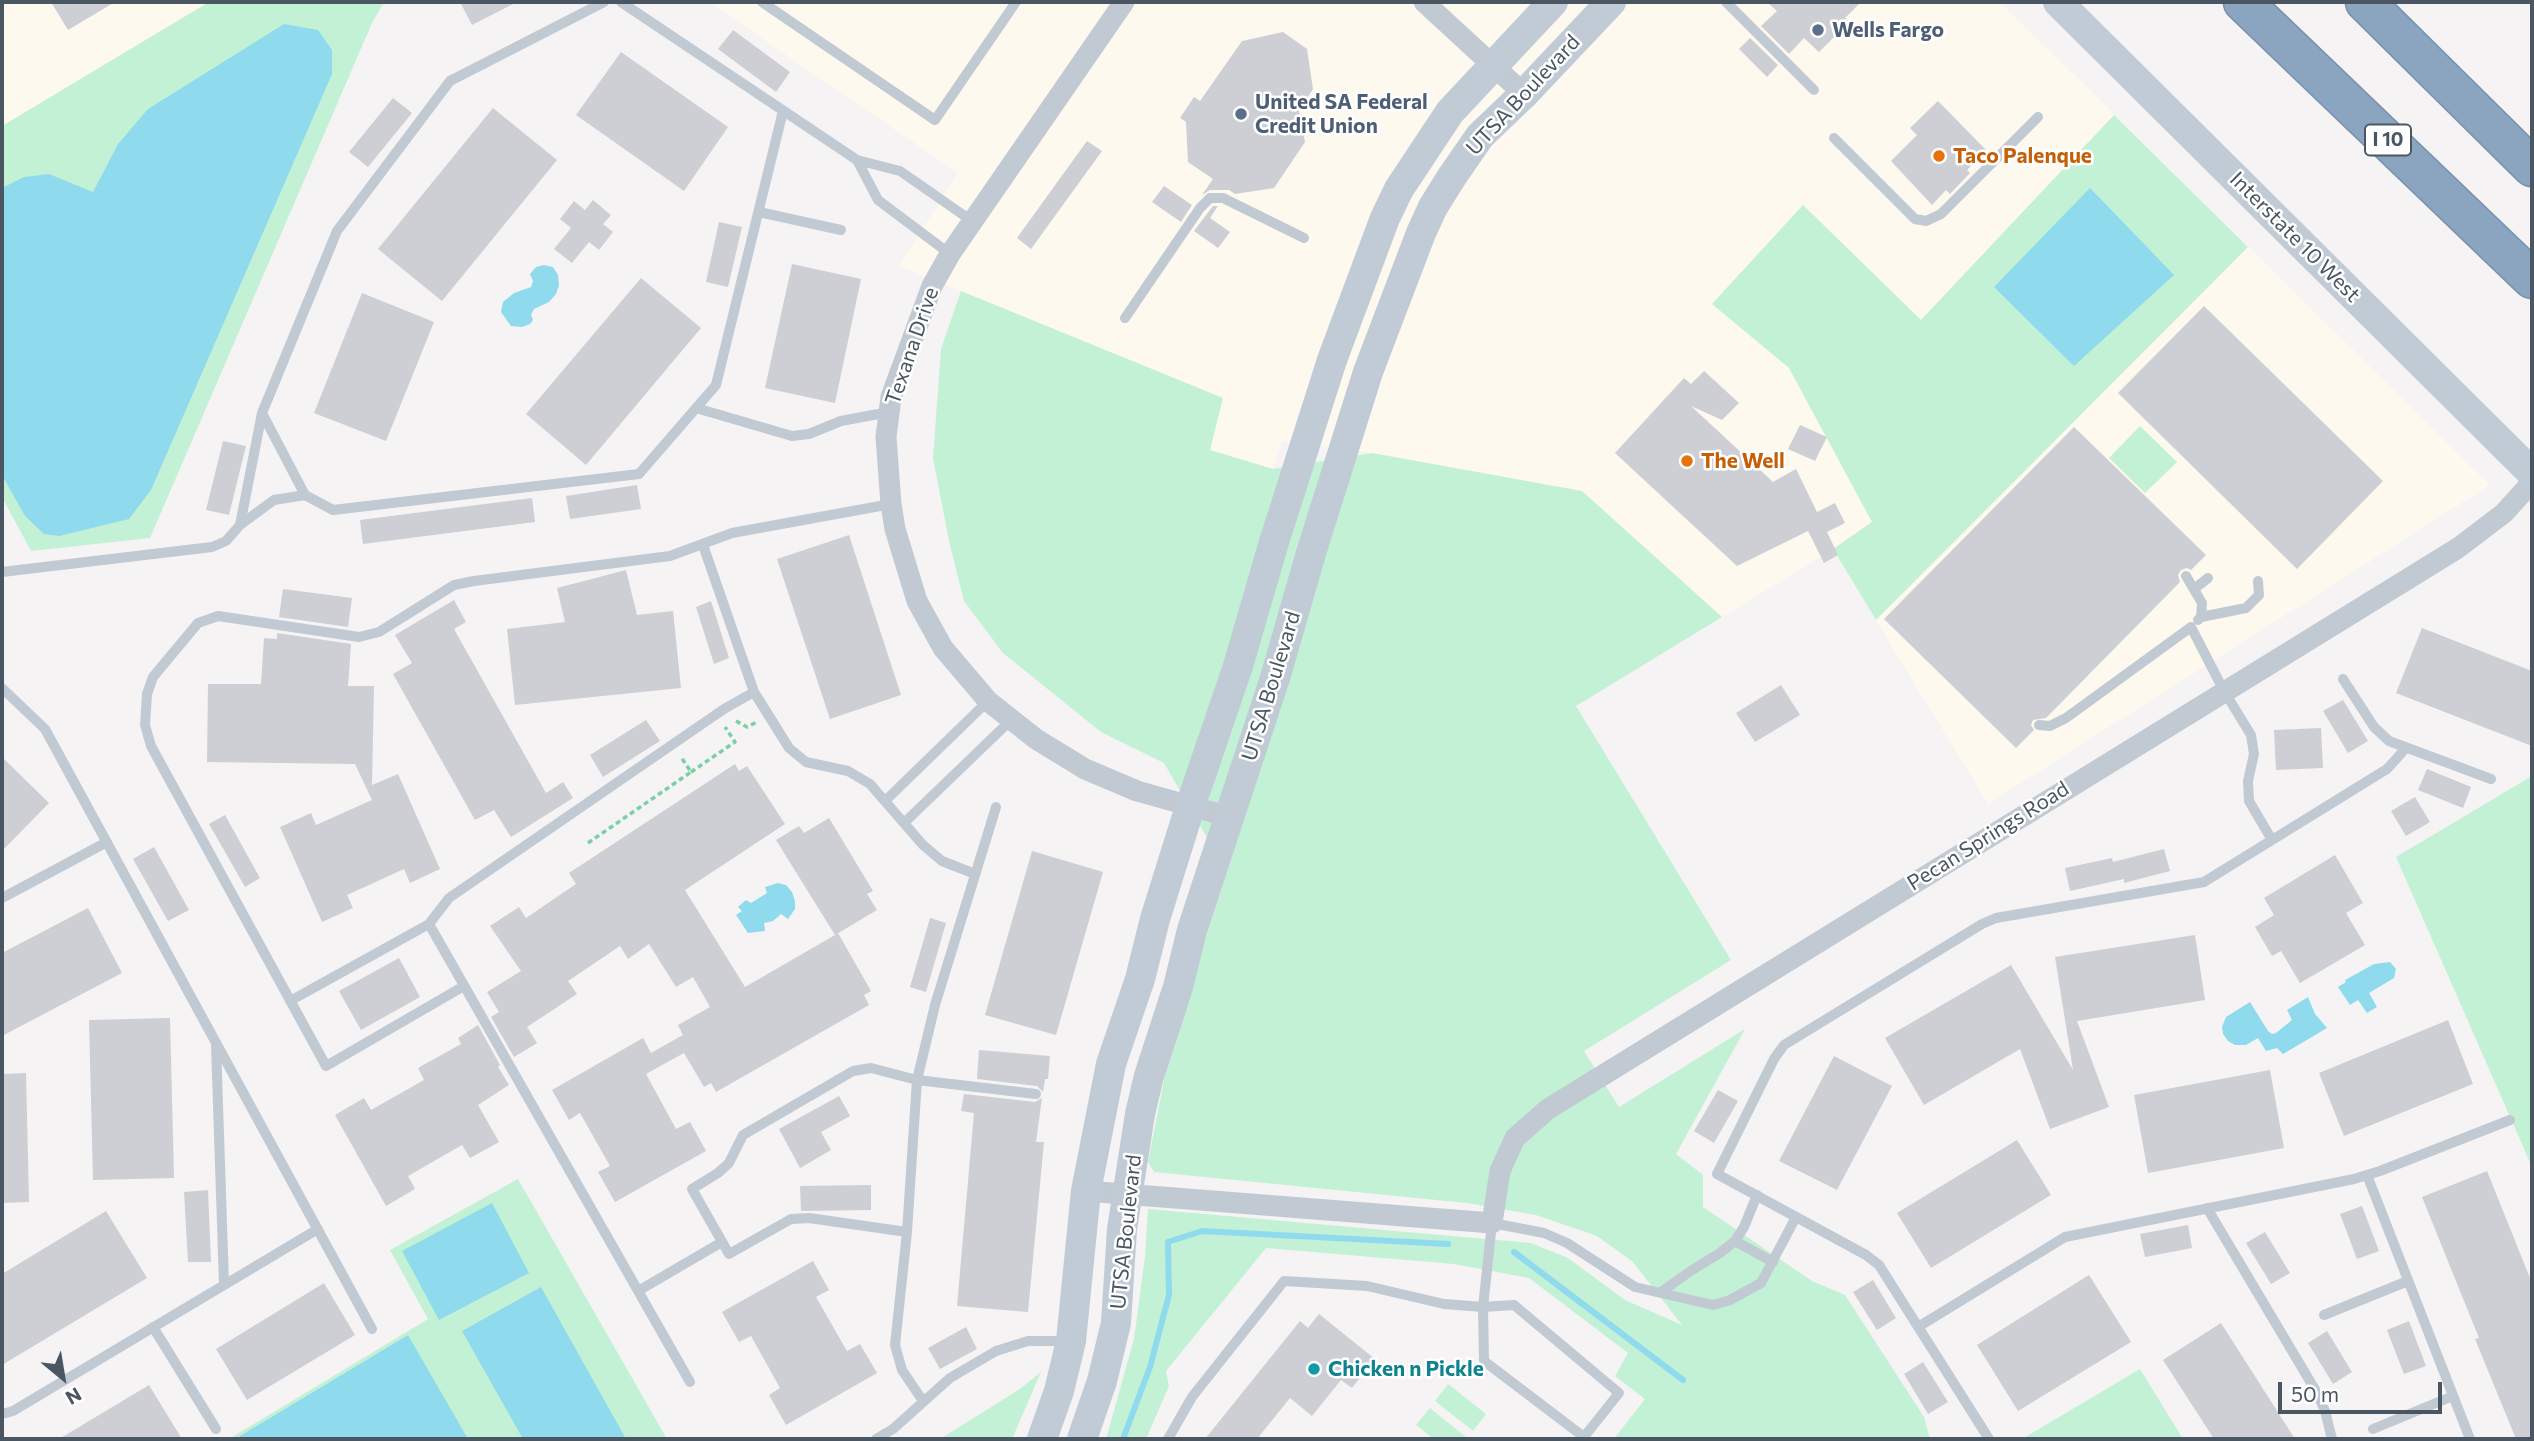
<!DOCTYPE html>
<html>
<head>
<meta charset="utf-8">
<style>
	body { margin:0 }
	#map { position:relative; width:2534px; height:1441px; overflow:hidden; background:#f5f3f3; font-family:Commissioner,sans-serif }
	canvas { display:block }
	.frame { position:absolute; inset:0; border:4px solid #4a5661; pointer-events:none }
	.north { position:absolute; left:28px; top:1343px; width:70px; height:70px; -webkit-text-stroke:5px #fff; paint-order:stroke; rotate:150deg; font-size:19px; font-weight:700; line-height:28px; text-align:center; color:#4a5661 }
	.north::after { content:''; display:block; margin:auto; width:24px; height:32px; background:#4a5661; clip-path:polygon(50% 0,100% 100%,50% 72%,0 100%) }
	.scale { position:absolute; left:2278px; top:1382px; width:164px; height:32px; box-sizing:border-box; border:4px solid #4a5661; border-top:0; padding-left:9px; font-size:21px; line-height:24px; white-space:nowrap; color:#4a5661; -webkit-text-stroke:5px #fff; paint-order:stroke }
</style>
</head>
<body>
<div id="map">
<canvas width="2534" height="1441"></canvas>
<div class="frame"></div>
<div class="north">N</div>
<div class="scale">50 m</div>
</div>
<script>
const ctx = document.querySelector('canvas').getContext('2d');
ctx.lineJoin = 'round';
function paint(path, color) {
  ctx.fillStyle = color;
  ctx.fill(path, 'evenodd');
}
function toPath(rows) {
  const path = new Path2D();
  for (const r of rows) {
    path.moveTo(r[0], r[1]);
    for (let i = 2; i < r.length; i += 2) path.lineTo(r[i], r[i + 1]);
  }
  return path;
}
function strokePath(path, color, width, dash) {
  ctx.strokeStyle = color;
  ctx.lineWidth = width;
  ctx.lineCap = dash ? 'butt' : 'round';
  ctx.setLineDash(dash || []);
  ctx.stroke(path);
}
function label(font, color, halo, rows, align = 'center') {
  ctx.font = font + ' Commissioner,sans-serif';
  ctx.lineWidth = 5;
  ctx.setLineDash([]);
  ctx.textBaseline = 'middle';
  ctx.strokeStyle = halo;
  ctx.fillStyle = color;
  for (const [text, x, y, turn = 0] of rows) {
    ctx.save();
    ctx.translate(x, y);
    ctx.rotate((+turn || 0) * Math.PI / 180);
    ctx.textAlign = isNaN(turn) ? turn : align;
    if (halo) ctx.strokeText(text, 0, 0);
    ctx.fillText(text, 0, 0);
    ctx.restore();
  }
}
const commercial = toPath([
	[2,2,241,2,2,145],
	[709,2,2000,2,2490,485,1988,804,1833,550,1722,617,1582,491,1372,453,1282,441,1273,469,1209,450,1222,398,899,266,958,173]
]);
const green = toPath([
	[209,2,384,2,372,23,150,538,31,551,2,497,2,126],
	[2114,115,2248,247,1876,620,1833,549,1872,522,1789,368,1712,304,1803,205,1921,320],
	[961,291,1223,398,1210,450,1273,469,1372,453,1582,491,1722,617,1576,706,1731,960,1584,1051,1619,1107,1745,1029,1676,1154,1703,1175,1703,1207,1812,1281,1845,1295,1924,1417,1930,1439,1614,1439,1645,1399,1615,1376,1628,1353,1529,1278,1454,1264,1266,1248,1166,1371,1169,1386,1146,1439,1106,1439,1134,1339,1145,1257,1148,1209,1531,1243,1568,1258,1625,1300,1682,1325,1632,1261,1597,1236,1536,1215,1467,1203,1154,1172,1148,1162,1168,1060,1225,869,1164,763,1101,732,1003,653,964,601,949,541,933,458,941,349],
	[2140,426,2177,462,2145,493,2109,458],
	[2532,776,2532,1167,2396,857],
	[518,1179,667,1439,229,1439,428,1319,390,1250],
	[2140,1369,2183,1439,2022,1439],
	[1041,1372,1012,1439,940,1439,1020,1389],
	[1448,1384,1486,1414,1473,1431,1435,1401],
	[1430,1408,1467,1438,1466,1439,1434,1439,1416,1425]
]);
const water = toPath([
	[284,24,318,30,332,50,332,74,151,490,129,519,59,536,44,534,25,516,2,475,2,188,24,177,49,174,93,192,118,144,148,109],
	[2090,188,2174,275,2074,366,1994,287],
	[544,265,553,267,558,275,559,285,556,294,549,302,534,309,531,315,533,320,530,324,522,327,511,326,501,312,503,302,514,293,531,287,533,281,530,274,536,267],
	[778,883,786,885,792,892,795,901,795,909,788,919,781,914,773,921,764,923,765,931,748,933,736,915,742,911,738,907,746,900,751,903,767,893,765,887],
	[2390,962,2396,969,2394,978,2369,993,2377,1007,2367,1013,2358,1000,2350,1005,2338,987,2346,982,2345,980,2374,964],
	[2308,997,2315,1014,2327,1028,2283,1054,2277,1048,2266,1051,2258,1038,2246,1045,2235,1045,2228,1041,2223,1034,2222,1027,2226,1017,2250,1002,2268,1031,2272,1034,2276,1033,2292,1020,2287,1010],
	[492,1203,529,1273,439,1320,402,1251],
	[541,1287,626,1439,523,1439,462,1331],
	[408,1335,468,1439,235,1439]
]);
const stream = toPath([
	[1514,1252,1683,1380],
	[1123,1439,1150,1367,1169,1295,1168,1242,1202,1231,1448,1244]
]);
const building = toPath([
	[51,2,115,2,68,30],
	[460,2,517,2,472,25],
	[1767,2,1861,2,1845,18,1849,22,1819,52,1804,38,1789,54,1761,26,1777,11],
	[733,30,790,72,776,92,718,49],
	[1283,32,1307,49,1313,89,1299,110,1305,142,1274,188,1235,194,1229,190,1210,190,1202,195,1213,179,1188,162,1186,122,1180,118,1194,97,1200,101,1242,41],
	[1750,38,1778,65,1767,77,1739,49],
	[621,52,728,127,684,191,576,115],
	[393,98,412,113,368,167,349,152],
	[1938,101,1986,150,1967,170,1970,173,1950,194,1946,190,1932,205,1891,161,1917,135,1910,128],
	[493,108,557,160,442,301,378,249],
	[1087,141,1102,151,1031,249,1017,238],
	[1164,186,1192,205,1181,222,1152,202],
	[593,200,611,215,603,224,613,232,599,250,589,242,572,263,554,249,571,228,560,219,574,201,585,210],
	[1213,206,1218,206,1210,218,1230,232,1218,248,1194,231],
	[719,222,742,227,728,287,706,282],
	[792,264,861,279,835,403,765,388],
	[641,278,701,328,586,465,526,414],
	[362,293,434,322,386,441,314,413],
	[2204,306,2383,481,2297,569,2118,393],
	[1704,371,1739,403,1722,420,1691,406,1773,482,1796,469,1817,512,1835,503,1845,523,1827,532,1838,555,1824,563,1808,531,1737,566,1615,453,1684,378,1691,384],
	[1800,425,1827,437,1815,461,1788,449],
	[2074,427,2206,555,2191,570,2187,568,2181,570,2178,575,2180,582,2046,718,2033,720,2031,725,2034,730,2016,748,1884,619],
	[223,441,246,446,229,515,206,510],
	[637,485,641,509,570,519,566,496],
	[532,498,535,522,363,544,360,520],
	[849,535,901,695,830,719,777,559],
	[626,570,637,615,673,611,681,688,515,705,507,629,565,622,557,588],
	[283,589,352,598,348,627,279,617],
	[454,600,466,622,454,629,546,793,563,782,573,798,511,837,494,810,475,820,393,674,412,663,395,635],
	[711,601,729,658,714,664,696,607],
	[2422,628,2532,671,2532,746,2396,693],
	[277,633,351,644,348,686,374,686,372,785,398,774,440,869,410,883,404,869,347,895,353,908,322,922,280,827,311,813,316,825,372,800,355,764,207,762,208,684,261,684,264,638,277,639],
	[1781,685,1800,715,1755,742,1736,713],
	[2343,700,2368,741,2348,753,2323,711],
	[646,720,660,741,603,777,590,755],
	[2321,728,2323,768,2276,770,2274,730],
	[2,757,49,803,2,851],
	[735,764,739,771,747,766,785,824,685,890,745,987,835,935,776,840,799,826,804,833,829,818,873,891,867,894,877,910,835,935,838,933,871,991,864,995,869,1005,716,1092,711,1083,704,1087,684,1053,646,1074,676,1129,690,1122,706,1151,615,1202,598,1172,610,1166,580,1113,569,1120,552,1090,643,1038,651,1053,683,1035,678,1025,710,1007,693,977,676,987,649,944,628,959,620,946,568,981,577,994,527,1027,537,1043,514,1057,491,1017,499,1012,487,992,521,971,490,926,519,907,526,918,576,884,569,873],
	[2427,769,2471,787,2463,808,2418,790],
	[2415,797,2430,822,2406,836,2391,811],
	[225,815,260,878,245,887,209,824],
	[154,847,189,910,168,921,133,859],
	[2164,849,2170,871,2124,883,2124,879,2070,891,2065,868,2112,858,2113,862],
	[1032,851,1103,872,1056,1035,985,1015],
	[2335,855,2363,903,2346,913,2365,945,2300,983,2281,951,2272,956,2255,927,2274,915,2264,898],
	[88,908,122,973,2,1036,2,953],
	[930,918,946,923,926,992,910,987],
	[2195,935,2205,1000,2077,1021,2109,1107,2050,1129,2020,1049,1924,1105,1885,1038,2011,965,2073,1070,2055,957],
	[399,958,420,997,361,1030,339,991],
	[170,1018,174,1178,93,1180,89,1020],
	[2448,1020,2473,1084,2344,1136,2319,1073],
	[478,1025,500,1065,498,1067,509,1085,478,1105,499,1142,470,1158,462,1145,408,1176,415,1189,386,1206,335,1115,364,1098,371,1110,424,1080,418,1068,461,1044,458,1038],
	[979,1050,1050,1056,1048,1079,1045,1079,1043,1092,1037,1086,977,1079],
	[1834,1056,1892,1086,1837,1190,1779,1161],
	[2270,1070,2284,1148,2148,1173,2134,1095],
	[26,1073,29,1202,2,1203,2,1074],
	[1718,1090,1738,1101,1714,1143,1694,1131],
	[964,1094,1035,1102,1042,1098,1036,1142,1044,1142,1028,1312,957,1306,974,1113,961,1111],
	[839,1096,850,1116,821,1132,831,1150,800,1168,779,1129],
	[2017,1140,2051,1195,1931,1268,1897,1213],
	[2487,1171,2532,1283,2532,1439,2516,1439,2475,1339,2479,1338,2422,1197],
	[871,1185,871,1210,801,1211,800,1186],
	[208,1190,211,1262,188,1262,184,1192],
	[2362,1206,2379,1251,2357,1259,2340,1214],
	[106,1211,147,1278,2,1365,2,1274],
	[2188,1225,2192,1248,2145,1257,2140,1234],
	[2265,1232,2290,1273,2271,1284,2246,1243],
	[813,1261,829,1290,816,1297,847,1351,860,1344,877,1373,786,1425,769,1395,780,1388,751,1336,739,1342,722,1312],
	[2089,1275,2131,1342,2018,1411,1977,1345],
	[1873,1280,1896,1318,1877,1330,1853,1292],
	[324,1283,355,1335,247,1400,216,1349],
	[1319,1314,1375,1359,1352,1388,1341,1380,1312,1416,1290,1398,1257,1439,1205,1439,1300,1321,1308,1328],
	[2409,1321,2426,1366,2404,1374,2387,1330],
	[2221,1323,2295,1439,2214,1439,2163,1360],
	[966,1327,977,1349,940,1369,928,1348],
	[2327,1331,2352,1372,2333,1384,2308,1343],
	[1923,1362,1948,1402,1928,1414,1904,1374],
	[149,1385,182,1439,59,1439]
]);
const path = toPath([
	[736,721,747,727,757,722],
	[691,772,735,742,725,727],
	[588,843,691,772,681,757]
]);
const service = toPath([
	[621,2,857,160,900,171,972,221],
	[762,2,935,120,1016,2],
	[1726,2,1814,90],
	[1834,138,1915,219,1926,221,1941,214,2038,117],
	[857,160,878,200,950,254],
	[759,212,841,230],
	[1125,318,1200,208,1210,198,1223,198,1304,238],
	[696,408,792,436,809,434,841,421,889,412],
	[262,413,305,495],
	[240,525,274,500,305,495,333,510,639,474,716,385,783,111],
	[703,545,754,692,789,748,806,762,848,771,870,784,923,845,942,861,975,874],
	[2,572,212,547,226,541,240,525,262,413,337,231,450,81,604,2],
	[2186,576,2202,603,2201,617,2198,620],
	[2194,589,2208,578],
	[2201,617,2246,608,2259,595,2258,581],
	[2343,679,2374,727,2389,741,2491,779],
	[2,688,45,729,372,1329],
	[2039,725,2050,726,2066,718,2191,627,2224,691,2251,735,2254,754,2248,781,2249,801,2272,840],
	[885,801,988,701],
	[904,823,1010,721],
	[2,898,107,842],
	[429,924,690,1382],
	[464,986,326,1066,151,746,145,725,147,694,153,677,198,623,218,616,359,637,379,632,454,585,474,581,670,556,732,533,891,504],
	[290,1001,429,924,449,898,724,709,754,692],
	[216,1045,224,1284],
	[2367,1175,2470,1439],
	[2207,1208,2317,1393,2325,1411,2332,1439],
	[907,1232,809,1218,791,1219,729,1254,692,1189,718,1173,729,1163,743,1135,853,1071,871,1068,917,1080,1036,1094],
	[1735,1241,1773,1262],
	[638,1291,722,1242],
	[1661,1292,1692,1270,1720,1253,1735,1241,1744,1227,1757,1195],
	[1514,1305,1619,1393,1584,1437,1484,1361,1483,1307,1514,1305],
	[2324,1315,2408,1281],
	[153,1327,216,1429],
	[1918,1327,2065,1237,2354,1179,2380,1171,2510,1120],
	[923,1401,902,1370,895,1345,907,1232,917,1080,935,1005,996,807],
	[2,1414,13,1411,318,1229],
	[2373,1429,2453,1396],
	[876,1439,893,1429,950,1378,996,1351,1028,1341,1069,1341],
	[1168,1439,1192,1397,1284,1281,1367,1286,1444,1304,1483,1307,1492,1223,1544,1233,1567,1243,1635,1287,1713,1305,1730,1300,1761,1283,1796,1217],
	[1989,1439,1879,1265,1866,1255,1717,1174,1774,1059,1784,1045,1982,924,1996,918,2204,882,2387,769,2406,748]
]);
const minor = toPath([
	[1124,2,950,254,932,286,891,397,886,437,891,504,895,529,917,601,943,648,988,701,1036,739,1085,769,1137,791,1230,817],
	[1424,2,1524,94],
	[1086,1191,1492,1223,1500,1171,1515,1138,1548,1109,2458,548,2504,513,2532,482]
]);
const secondary = toPath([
	[2058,2,2532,473],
	[1042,1439,1059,1391,1071,1341,1086,1191,1111,1064,1140,979,1155,919,1190,807,1238,666,1274,542,1332,360,1385,218,1399,189,1450,112,1553,2],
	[1082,1439,1102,1381,1116,1323,1122,1229,1140,1114,1149,1076,1178,987,1192,930,1275,678,1311,553,1368,372,1421,233,1433,207,1451,178,1480,136,1524,94,1611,2]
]);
const motorway = toPath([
	[2243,2,2532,279],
	[2365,2,2532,167]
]);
const markers = [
	[1818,30,7,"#5c6f8a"],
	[1241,114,7,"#5c6f8a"],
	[1939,156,7,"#e8710a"],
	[1687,461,7,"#e8710a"],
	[1314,1369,7,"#0f9aa8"]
];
const shields = [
	[2388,140,46]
];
const shieldNames = [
	["I 10",2388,140]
];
const serviceNames = [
	["Wells Fargo",1832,30],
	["United SA Federal",1255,102],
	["Credit Union",1255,126]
];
const streetNames = [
	["UTSA Boulevard",1523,95,-47],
	["Interstate 10 West",2295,237,45],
	["Texana Drive",912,346,-71],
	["UTSA Boulevard",1271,686,-73],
	["Pecan Springs Road",1988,836,-32],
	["UTSA Boulevard",1126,1232,-84]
];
const foodNames = [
	["Taco Palenque",1953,156],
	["The Well",1701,461]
];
const cultureNames = [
	["Chicken n Pickle",1328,1369]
];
paint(commercial, '#fdf9ef');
paint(green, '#c3f1d5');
paint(water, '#90daee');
strokePath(stream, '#90daee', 6);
paint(building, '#cdcfd5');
strokePath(motorway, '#7690ad', 41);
strokePath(path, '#7ad0a6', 3.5, [5, 3.5]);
strokePath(service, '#c1cad2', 10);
strokePath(minor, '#c1cad2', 21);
strokePath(secondary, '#c1cbd6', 30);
strokePath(motorway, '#8ba5c1', 38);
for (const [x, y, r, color] of markers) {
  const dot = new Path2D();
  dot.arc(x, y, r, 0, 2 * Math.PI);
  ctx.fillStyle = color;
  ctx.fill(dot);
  strokePath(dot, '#fff', 2.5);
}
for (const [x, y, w] of shields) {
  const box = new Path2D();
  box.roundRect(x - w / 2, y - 15.5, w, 31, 5);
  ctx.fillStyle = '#fff';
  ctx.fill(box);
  strokePath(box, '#4a5661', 2);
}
label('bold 19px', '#4a5661', null, shieldNames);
label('bold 21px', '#4e5e75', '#fff', serviceNames, 'left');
label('21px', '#4a5661', '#fff', streetNames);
label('bold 21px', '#c56008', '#fff', foodNames, 'left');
label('bold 21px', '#0d838f', '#fff', cultureNames, 'left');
</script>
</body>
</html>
